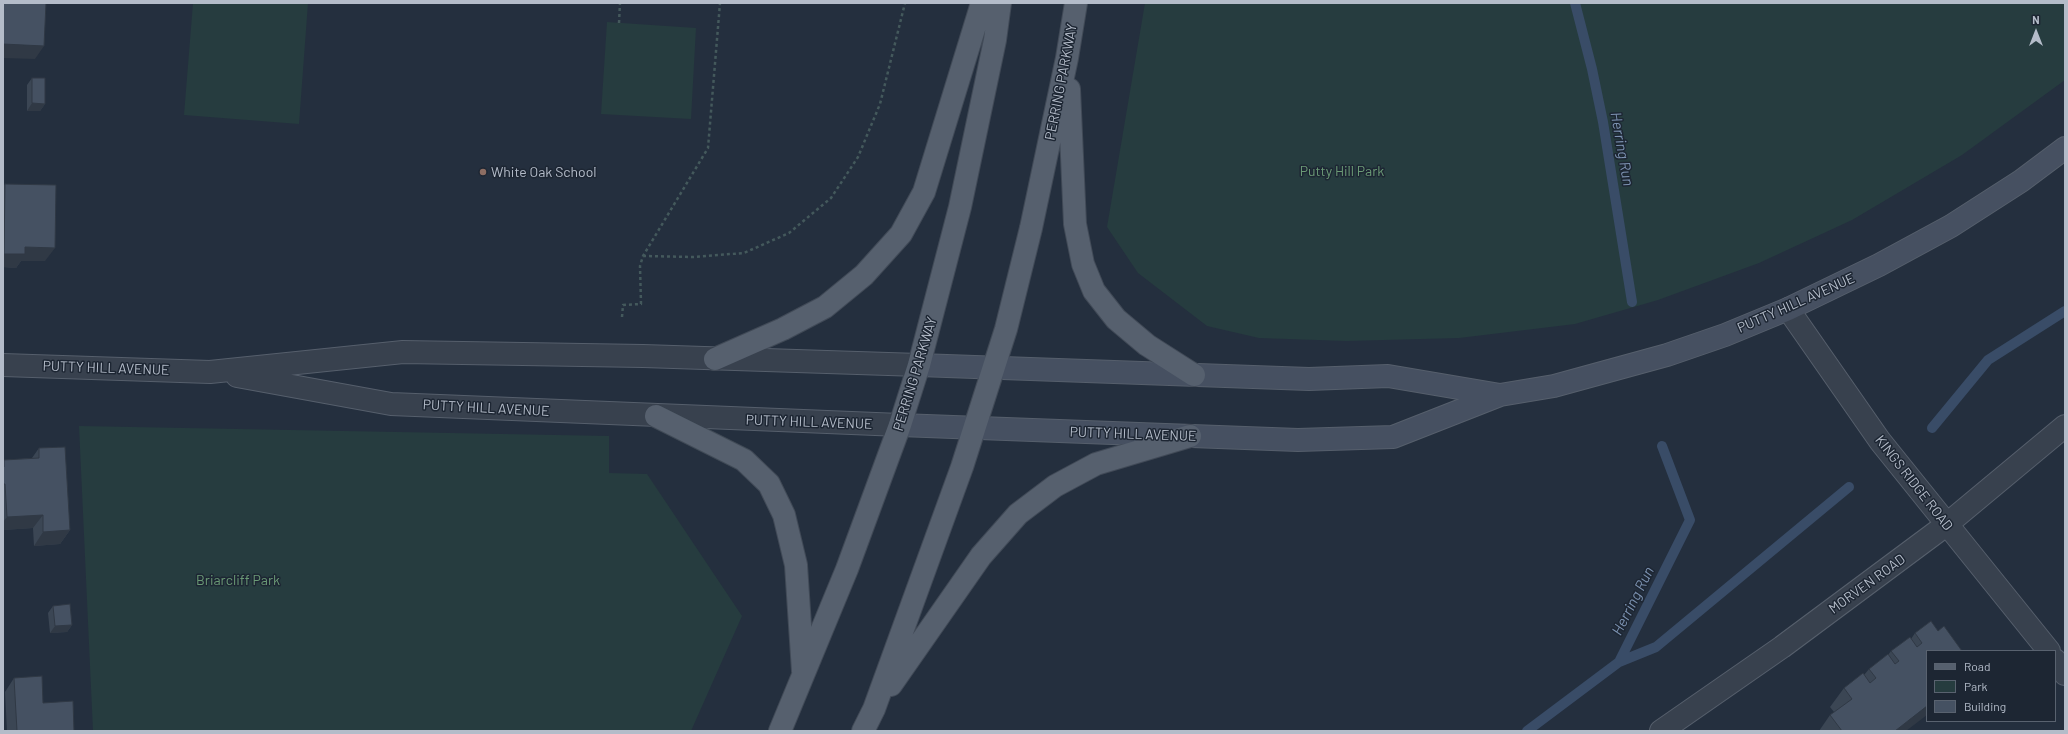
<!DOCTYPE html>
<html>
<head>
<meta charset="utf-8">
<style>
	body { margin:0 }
	#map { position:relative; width:2068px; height:734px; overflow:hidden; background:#242f3e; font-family:Barlow,sans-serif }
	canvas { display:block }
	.frame { position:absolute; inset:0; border:4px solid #b4bcc9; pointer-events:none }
	.legend { position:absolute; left:1926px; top:650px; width:130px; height:72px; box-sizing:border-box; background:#1d2633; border:1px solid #59626f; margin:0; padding:5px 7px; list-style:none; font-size:12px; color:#b4bcc9 }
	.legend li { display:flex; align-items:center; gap:8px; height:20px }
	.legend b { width:20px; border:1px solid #59626f }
	.north { position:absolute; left:2016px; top:12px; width:40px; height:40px; -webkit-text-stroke:3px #1d2633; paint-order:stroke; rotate:0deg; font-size:11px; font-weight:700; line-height:16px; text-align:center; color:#b4bcc9 }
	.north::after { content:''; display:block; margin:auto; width:14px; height:18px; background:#b4bcc9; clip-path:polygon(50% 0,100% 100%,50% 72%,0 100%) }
</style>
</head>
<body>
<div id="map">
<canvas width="2068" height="734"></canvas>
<div class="frame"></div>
<ul class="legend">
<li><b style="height:5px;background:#56606e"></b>Road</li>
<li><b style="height:11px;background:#263c3f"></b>Park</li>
<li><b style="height:11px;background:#455162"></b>Building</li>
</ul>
<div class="north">N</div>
</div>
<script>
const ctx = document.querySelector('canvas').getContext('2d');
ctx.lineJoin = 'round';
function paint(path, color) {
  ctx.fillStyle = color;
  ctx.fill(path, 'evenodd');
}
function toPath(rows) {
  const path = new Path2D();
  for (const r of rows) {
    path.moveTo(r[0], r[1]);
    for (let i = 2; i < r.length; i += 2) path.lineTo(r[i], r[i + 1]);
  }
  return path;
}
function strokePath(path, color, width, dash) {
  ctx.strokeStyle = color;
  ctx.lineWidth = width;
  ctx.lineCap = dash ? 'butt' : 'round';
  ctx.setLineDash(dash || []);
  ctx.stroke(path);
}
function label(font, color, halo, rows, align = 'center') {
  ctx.font = font + ' Barlow,sans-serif';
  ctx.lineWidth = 3;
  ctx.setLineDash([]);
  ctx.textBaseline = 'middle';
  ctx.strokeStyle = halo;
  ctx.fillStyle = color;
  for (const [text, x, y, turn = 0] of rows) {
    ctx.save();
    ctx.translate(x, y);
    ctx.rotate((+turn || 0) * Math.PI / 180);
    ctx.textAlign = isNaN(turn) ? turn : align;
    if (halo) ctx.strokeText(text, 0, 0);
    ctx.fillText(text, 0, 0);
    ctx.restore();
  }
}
const green = toPath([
	[193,3,308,3,299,124,184,115],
	[1145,3,2065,3,2065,80,1962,155,1852,220,1759,263,1658,300,1575,324,1459,338,1346,341,1259,338,1207,326,1138,273,1107,227],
	[607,22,696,28,691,119,601,114],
	[79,426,609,436,609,473,647,474,742,616,691,731,93,731]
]);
const stream = toPath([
	[1575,3,1592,69,1603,122,1632,302],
	[1932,428,1988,360,2065,311],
	[1619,662,1656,647,1849,487],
	[1527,731,1619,662,1690,520,1662,446]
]);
const path = toPath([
	[619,23,620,3],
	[643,256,693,257,744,253,789,233,831,198,858,157,880,104,905,3],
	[622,317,623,305,641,304,640,266,643,256,708,148,720,3]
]);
const minor = toPath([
	[1788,309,1880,441,2049,651],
	[2055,660,2065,674],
	[1661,731,1782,647,1946,525,2065,426]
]);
const tertiary = toPath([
	[3,365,210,372,403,352,643,356,919,365],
	[237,376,391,404,900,425]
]);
const secondary = toPath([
	[919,365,1309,379,1388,376,1500,395],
	[900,425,1298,440,1393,437,1500,395,1554,386,1667,355,1725,335,1788,309,1879,265,1951,226,2021,181,2065,148]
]);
const primary = toPath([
	[1069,89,1075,224,1083,264,1094,291,1116,319,1147,345,1194,375],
	[715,359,783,329,825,307,864,275,901,234,924,192,982,3],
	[656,416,744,460,769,484,784,515,796,565,803,671],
	[891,685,981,556,1018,514,1055,486,1096,464,1190,436],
	[780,731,847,569,900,425,919,365,960,207,995,40,1000,3],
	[863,731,874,709,962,467,1006,329,1031,228,1067,58,1076,3]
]);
const wall = toPath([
	[32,78,45,104,40,111,27,111,27,85],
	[5,184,45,261,21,261,16,268,3,267,3,187],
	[39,448,70,530,60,544,34,546,33,528,3,530,3,461,4,460,32,458],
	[53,606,72,625,67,632,50,633,48,613],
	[1931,621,1906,731,1819,731,1830,715,1834,712,1830,707,1844,688,1864,675,1869,669,1888,655,1891,651,1911,639,1915,633],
	[14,678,43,703,74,731,7,731,5,692]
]);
const shadedWall = toPath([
	[3,44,44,46,35,59,3,58],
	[32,103,45,104,40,111,27,111],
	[25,247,55,248,45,261,21,261,16,268,3,267,4,254],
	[43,515,33,528,3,530,3,522,7,517],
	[70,530,60,544,34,546,43,532],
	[72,625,67,632,50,633,55,626],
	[1927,706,1927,715,1906,731,1895,731]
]);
const building = toPath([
	[3,3,46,3,44,46,3,44,3,3],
	[32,78,45,78,45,104,32,103,32,78],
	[5,184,56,185,55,248,25,247,25,254,4,254,5,184],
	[65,447,70,530,43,532,43,515,7,517,5,484,3,484,3,467,4,467,4,460,39,458,39,448,65,447],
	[70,604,72,625,55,626,53,606,70,604],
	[1931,621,1938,631,1944,626,1962,651,1927,651,1927,706,1895,731,1842,731,1830,715,1852,699,1844,688,1863,673,1870,683,1876,678,1869,669,1888,654,1895,664,1899,661,1891,651,1910,637,1917,647,1922,643,1915,633,1931,621],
	[42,676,43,703,73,701,74,731,17,731,14,678,42,676]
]);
const markers = [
	[483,172,4,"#8d6e63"]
];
const streetNames = [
	["PERRING PARKWAY",1061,82,-79],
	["PUTTY HILL AVENUE",1796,303,-24],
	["PUTTY HILL AVENUE",106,368,2],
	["PERRING PARKWAY",915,374,-73],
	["PUTTY HILL AVENUE",486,408,3],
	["PUTTY HILL AVENUE",809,422,2],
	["PUTTY HILL AVENUE",1133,434,2],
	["KINGS RIDGE ROAD",1914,483,52],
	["MORVEN ROAD",1867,584,-36]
];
const parkNames = [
	["Putty Hill Park",1342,171],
	["Briarcliff Park",238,580]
];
const poiNames = [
	["White Oak School",491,172]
];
const waterNames = [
	["Herring Run",1622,149,80],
	["Herring Run",1633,601,-63]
];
paint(green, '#263c3f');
strokePath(stream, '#394c67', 10);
strokePath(minor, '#565f6c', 24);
strokePath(tertiary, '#565f6c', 24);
strokePath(secondary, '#565f6c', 24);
strokePath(primary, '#414a57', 24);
strokePath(path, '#44595c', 2.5, [3, 3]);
strokePath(minor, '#38414e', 22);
strokePath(tertiary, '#38414e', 22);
strokePath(secondary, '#465061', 22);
strokePath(primary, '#56606e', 22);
paint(wall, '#3b4654');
paint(shadedWall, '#303945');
paint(building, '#455162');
strokePath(building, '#303945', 1);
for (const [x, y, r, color] of markers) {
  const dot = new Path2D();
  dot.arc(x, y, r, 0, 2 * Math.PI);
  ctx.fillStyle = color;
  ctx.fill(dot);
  strokePath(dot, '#1d2633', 1.5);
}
label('14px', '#b4bcc9', '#1d2633', streetNames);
label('14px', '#6b9a76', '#1d2633', parkNames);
label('14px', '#b4bcc9', '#1d2633', poiNames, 'left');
label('italic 15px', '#7c92b1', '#1d2633', waterNames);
</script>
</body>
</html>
